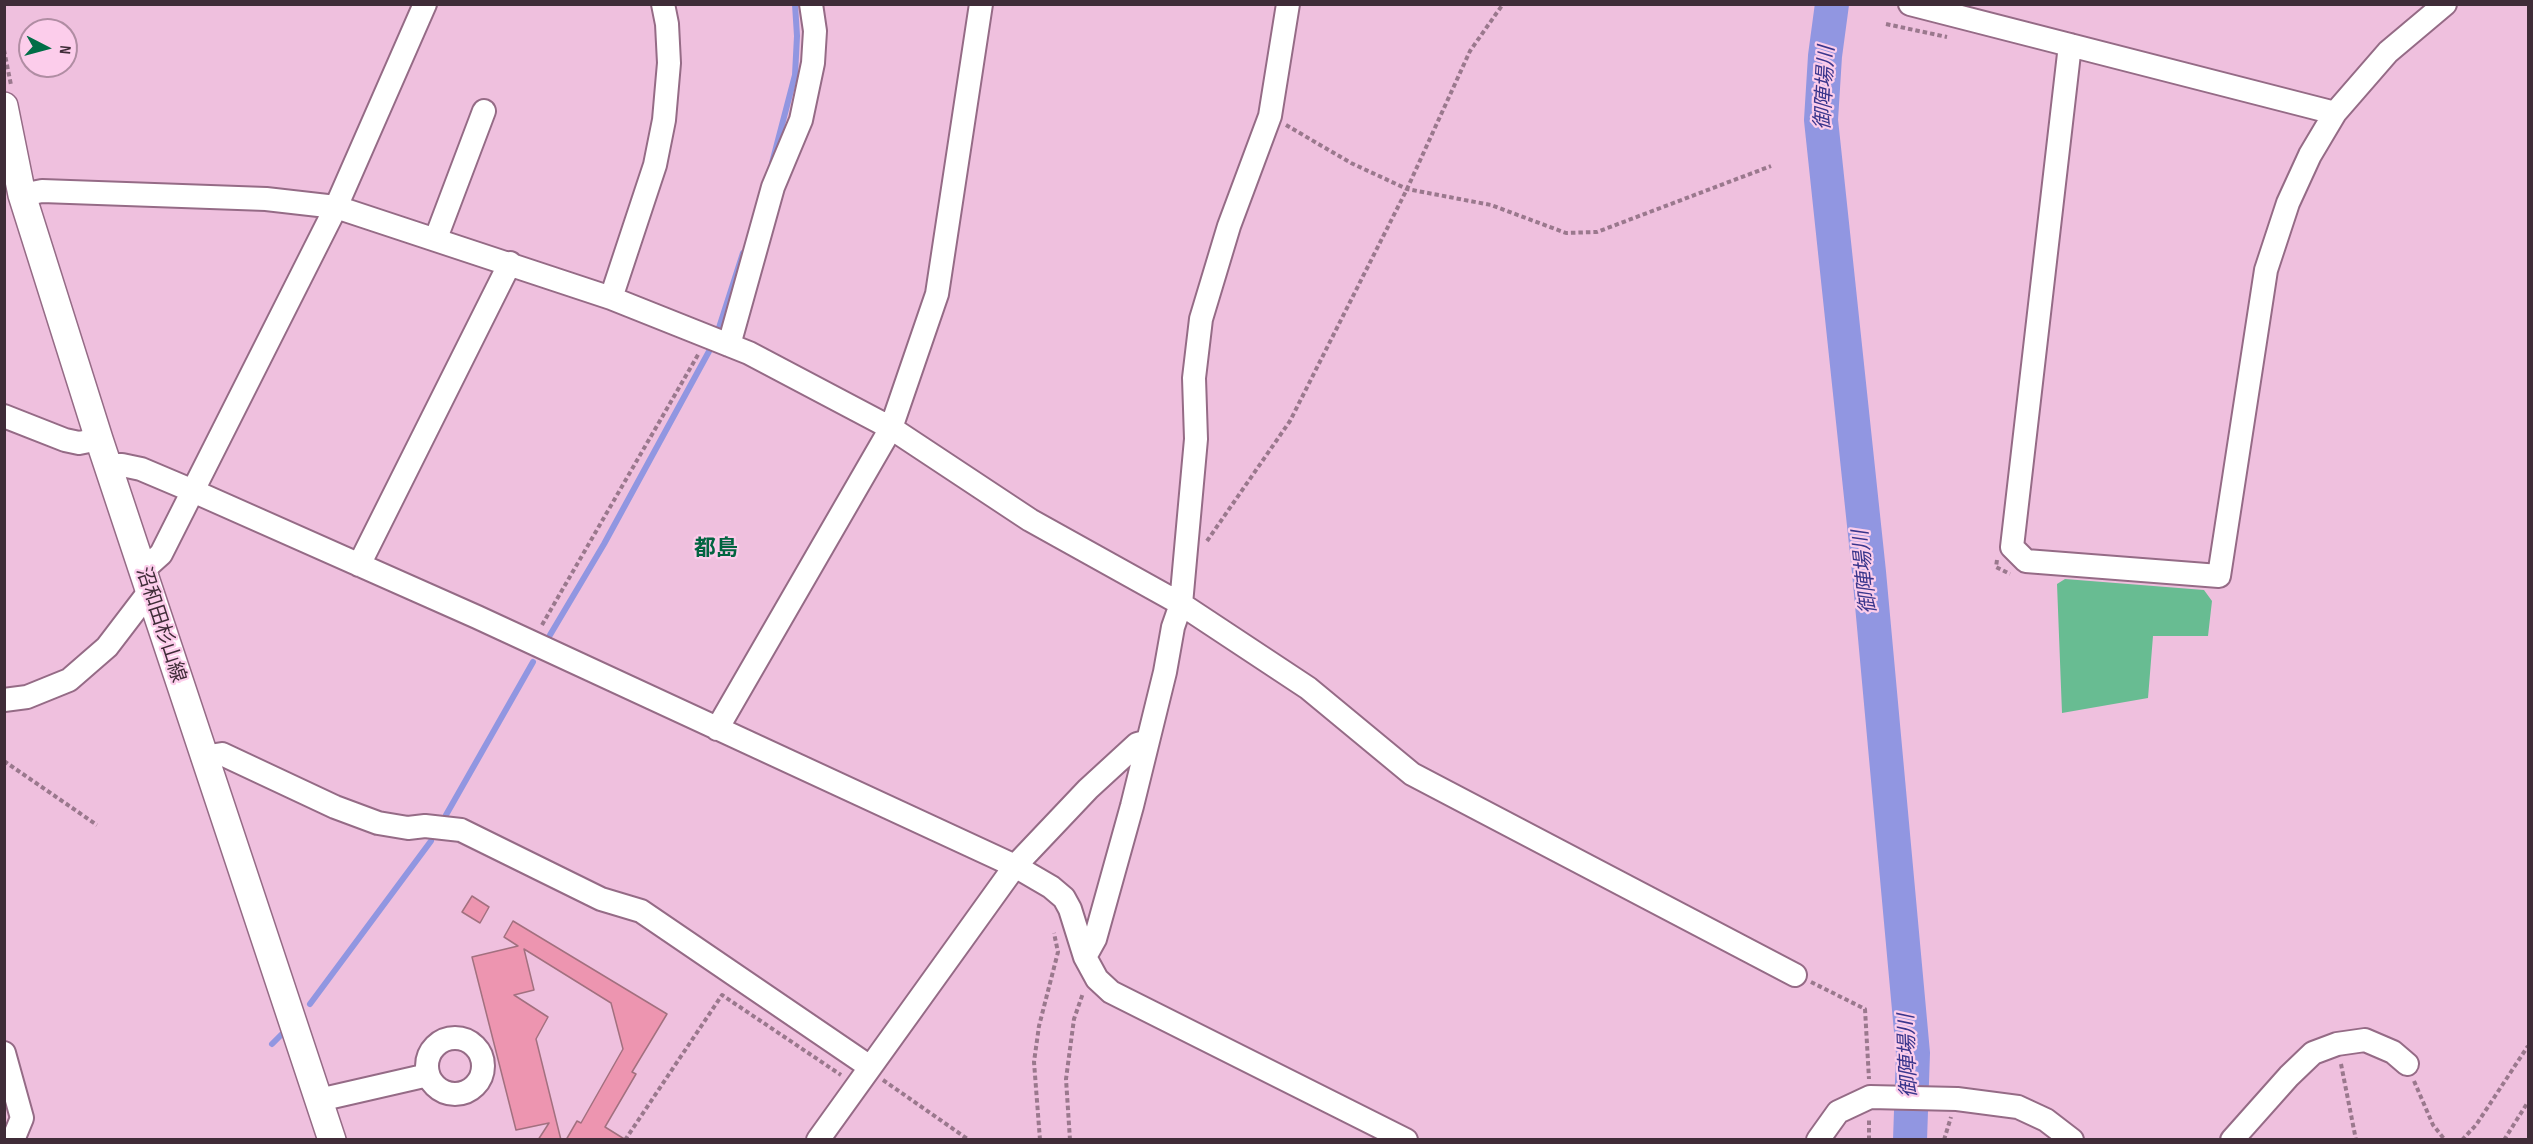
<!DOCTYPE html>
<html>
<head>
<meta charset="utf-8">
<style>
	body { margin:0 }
	#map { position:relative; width:2533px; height:1144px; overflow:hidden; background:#efc0de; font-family:"Sofia Sans Condensed",sans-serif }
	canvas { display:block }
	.frame { position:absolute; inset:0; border:6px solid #3f2c38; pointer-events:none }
	.north { position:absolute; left:18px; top:18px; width:60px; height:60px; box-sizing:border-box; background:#fccdeb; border:2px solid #b08da3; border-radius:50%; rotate:96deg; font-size:16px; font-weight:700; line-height:24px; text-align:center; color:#3f2c38 }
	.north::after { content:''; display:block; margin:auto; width:21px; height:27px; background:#006e47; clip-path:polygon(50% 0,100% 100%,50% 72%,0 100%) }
</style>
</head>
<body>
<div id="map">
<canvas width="2533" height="1144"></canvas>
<div class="frame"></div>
<div class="north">N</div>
</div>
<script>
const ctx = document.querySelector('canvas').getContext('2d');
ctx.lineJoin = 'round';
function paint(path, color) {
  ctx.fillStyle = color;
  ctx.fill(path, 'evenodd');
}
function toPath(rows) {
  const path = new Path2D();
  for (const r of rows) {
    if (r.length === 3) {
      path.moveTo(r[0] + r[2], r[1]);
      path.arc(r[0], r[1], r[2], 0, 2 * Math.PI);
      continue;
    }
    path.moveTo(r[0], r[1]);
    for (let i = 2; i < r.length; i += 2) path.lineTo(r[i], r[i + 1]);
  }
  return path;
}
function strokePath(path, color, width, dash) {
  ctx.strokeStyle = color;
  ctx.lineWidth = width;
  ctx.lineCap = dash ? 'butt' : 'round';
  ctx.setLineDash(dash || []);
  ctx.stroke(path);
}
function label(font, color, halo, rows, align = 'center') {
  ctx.font = font + ' "Sofia Sans Condensed","Noto Sans JP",sans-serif';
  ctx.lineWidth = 4.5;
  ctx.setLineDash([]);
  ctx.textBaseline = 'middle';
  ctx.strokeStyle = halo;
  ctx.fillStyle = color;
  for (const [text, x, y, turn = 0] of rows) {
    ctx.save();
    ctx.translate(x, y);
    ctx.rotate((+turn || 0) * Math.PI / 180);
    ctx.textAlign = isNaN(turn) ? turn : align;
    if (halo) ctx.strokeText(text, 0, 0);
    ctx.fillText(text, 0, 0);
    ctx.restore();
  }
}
const green = toPath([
	[2065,579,2204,590,2212,601,2208,636,2153,636,2148,698,2062,713,2057,584]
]);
const stream = toPath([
	[772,163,795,75,797,36,795,4],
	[717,334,743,253],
	[550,635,604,544,713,344],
	[446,815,533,662],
	[310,1004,431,841],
	[272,1044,281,1035]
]);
const river = toPath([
	[1832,4,1825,56,1821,120,1869,572,1913,1053,1910,1140]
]);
const building = toPath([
	[472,896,489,907,480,923,462,912,472,896],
	[513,921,667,1014,632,1072,636,1074,605,1127,626,1140,566,1140,577,1121,581,1123,623,1049,611,1003,524,949,534,990,514,995,548,1017,536,1039,561,1140,538,1140,549,1123,516,1130,472,957,518,946,504,937,513,921]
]);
const path = toPath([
	[1886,24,1947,37],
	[4,50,11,85],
	[1286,125,1351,163,1407,189,1491,205,1566,233,1597,232,1771,166],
	[1207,541,1290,421,1407,189,1470,51,1503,4],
	[1997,560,1996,567,2010,574],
	[542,625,699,353],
	[4,761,97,825],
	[1811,982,1865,1009,1869,1079],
	[2341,1064,2356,1140],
	[883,1080,969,1140],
	[2414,1081,2433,1125,2445,1140],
	[625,1140,722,995,841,1075],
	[1040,1140,1034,1062,1039,1026,1058,952,1054,933],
	[1070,1140,1066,1079,1074,1019,1083,993],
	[1869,1140,1869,1119],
	[1944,1140,1951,1117],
	[2462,1140,2476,1125,2528,1046],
	[2504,1140,2528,1102]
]);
const minor = toPath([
	[1910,4,2335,113],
	[2070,45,2012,547,2026,561,2219,576,2266,270,2288,203,2310,155,2335,113,2388,52,2445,4],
	[22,195,42,191,266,199,336,207,611,298,749,353,891,428,1030,520,1181,604,1308,688,1412,774,1795,975],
	[436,238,484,111],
	[611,298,655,165,664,120,669,63,667,24,663,4],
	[729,345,773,187,801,120,813,63,815,31,811,4],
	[4,416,65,440,79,443,99,439],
	[108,465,122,465,141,469,193,491,477,617,1015,866,1051,887,1064,898,1070,909,1085,957,1097,979,1111,992,1406,1140],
	[359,565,510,263],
	[142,571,161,554,336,207,425,4],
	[4,700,27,697,69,680,107,647,149,592],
	[717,729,891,428,937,294,981,4],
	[203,757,222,754,335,807,378,823,408,828,425,826,461,830,601,899,641,911,870,1067],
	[1085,957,1095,939,1132,806,1165,672,1173,627,1181,604,1196,439,1194,378,1201,319,1229,226,1270,116,1288,4],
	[455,1066,28],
	[4,1053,22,1118,13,1140],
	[319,1100,428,1075],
	[818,1140,1015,866,1088,789,1137,744,1148,741],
	[1818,1140,1838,1112,1870,1097,1957,1099,2018,1107,2046,1120,2072,1140],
	[2232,1140,2289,1076,2313,1053,2337,1044,2365,1040,2393,1052,2407,1064]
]);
const major = toPath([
	[4,106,22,195,99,439,332,1140]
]);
const streetNames = [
	["沼和田杉山線",160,625,72]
];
const waterNames = [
	["御陣場川",1826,88,-87],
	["御陣場川",1866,572,-96],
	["御陣場川",1909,1056,-92]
];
const quarterNames = [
	["都島",716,549]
];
paint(green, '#68bc92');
strokePath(stream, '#9196e1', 6);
strokePath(river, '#9196e1', 34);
paint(building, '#ed95b0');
strokePath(building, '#a2707f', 1.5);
strokePath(minor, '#956b86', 26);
strokePath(major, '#956b86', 30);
strokePath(path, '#9a788d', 4, [4.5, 3]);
strokePath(minor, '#fff', 22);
strokePath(major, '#fff', 27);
label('20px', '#3f2c38', '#fccdeb', streetNames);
label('italic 21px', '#3a368c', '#fccdeb', waterNames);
label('bold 22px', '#016440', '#fccdeb', quarterNames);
</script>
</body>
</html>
